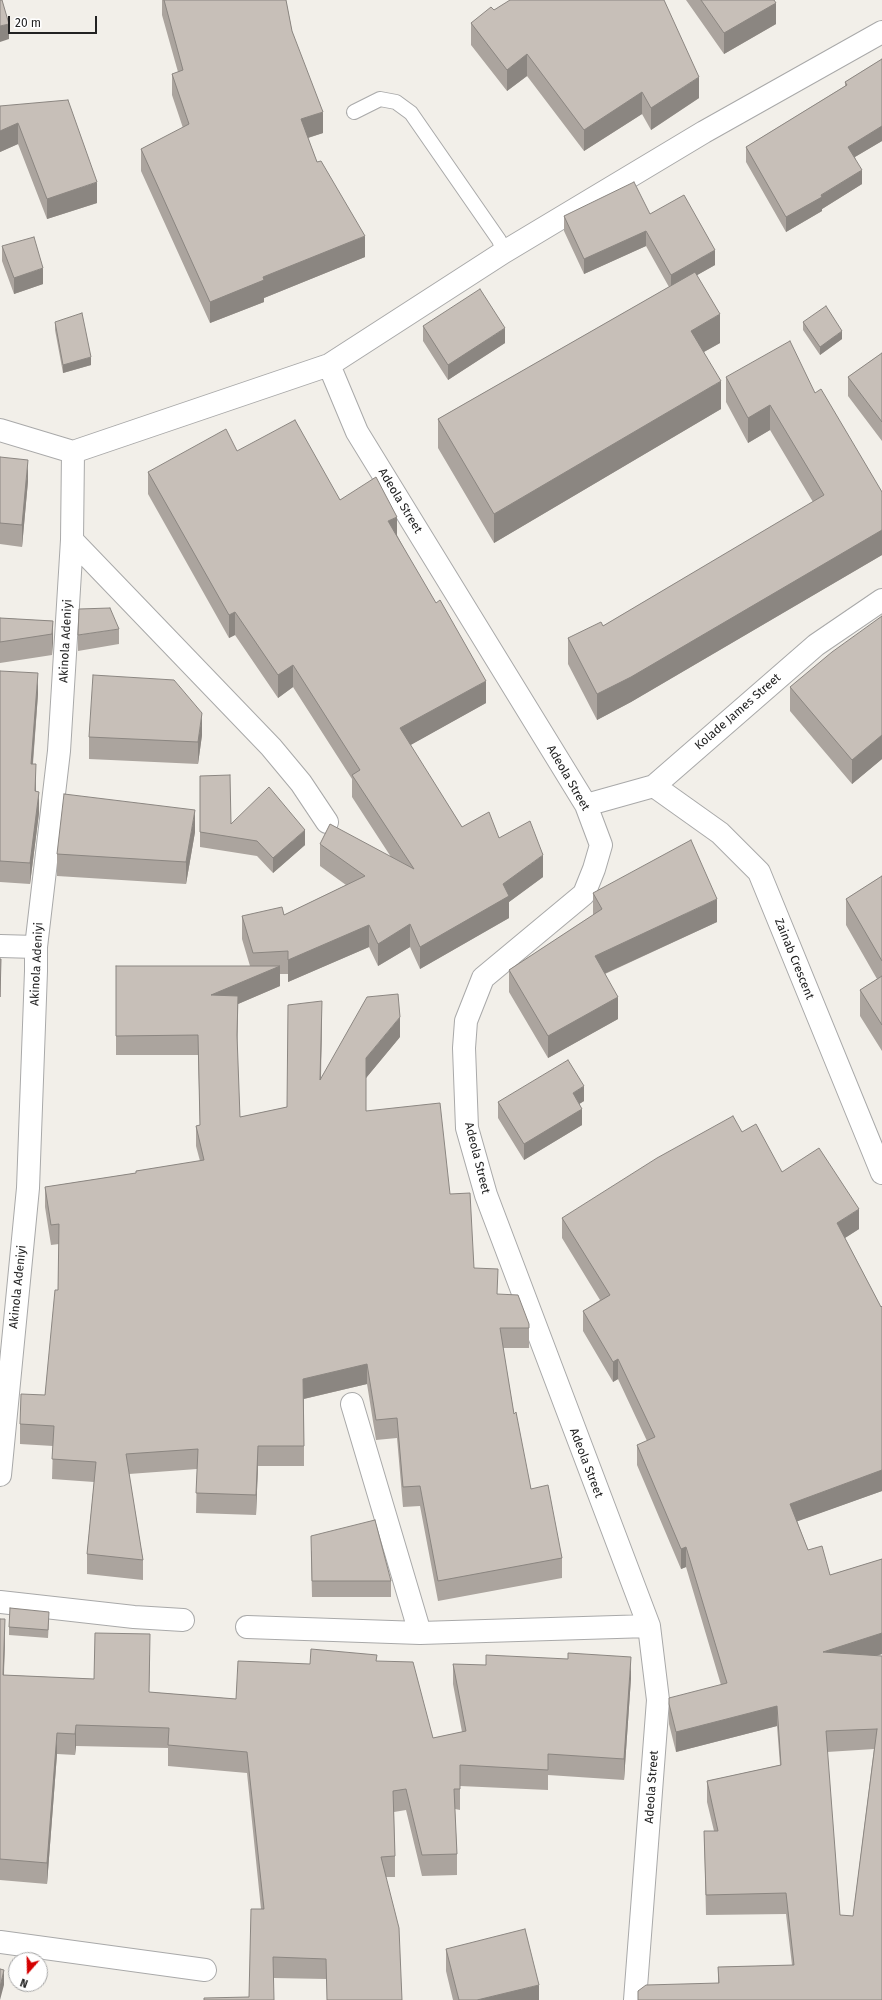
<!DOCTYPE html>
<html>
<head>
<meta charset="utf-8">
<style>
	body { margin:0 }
	#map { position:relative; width:882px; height:2000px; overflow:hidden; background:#f2efe9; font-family:"Fira Sans",sans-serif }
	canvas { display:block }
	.north { position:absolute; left:8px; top:1952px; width:40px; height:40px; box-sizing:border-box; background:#fff; border:1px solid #a7a7a7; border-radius:50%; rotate:200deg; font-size:11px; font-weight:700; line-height:16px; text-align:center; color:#222 }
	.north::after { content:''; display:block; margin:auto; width:14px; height:18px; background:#d40000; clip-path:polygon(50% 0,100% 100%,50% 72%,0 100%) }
	.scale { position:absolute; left:8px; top:16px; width:89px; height:18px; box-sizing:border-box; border:2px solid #222; border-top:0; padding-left:5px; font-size:12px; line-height:14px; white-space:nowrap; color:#222; -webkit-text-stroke:3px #fff; paint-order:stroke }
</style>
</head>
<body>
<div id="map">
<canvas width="882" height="2000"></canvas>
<div class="north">N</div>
<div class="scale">20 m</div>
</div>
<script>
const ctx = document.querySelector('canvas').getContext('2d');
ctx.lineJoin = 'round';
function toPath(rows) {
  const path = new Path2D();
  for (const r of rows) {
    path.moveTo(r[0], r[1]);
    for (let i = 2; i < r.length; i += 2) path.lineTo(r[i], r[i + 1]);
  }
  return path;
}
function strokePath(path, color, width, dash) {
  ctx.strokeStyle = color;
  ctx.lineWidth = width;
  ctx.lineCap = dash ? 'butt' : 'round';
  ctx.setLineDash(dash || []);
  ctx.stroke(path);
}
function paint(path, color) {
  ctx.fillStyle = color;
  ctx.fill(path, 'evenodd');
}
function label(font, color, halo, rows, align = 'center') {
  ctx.font = font + ' "Fira Sans",sans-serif';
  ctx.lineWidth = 3.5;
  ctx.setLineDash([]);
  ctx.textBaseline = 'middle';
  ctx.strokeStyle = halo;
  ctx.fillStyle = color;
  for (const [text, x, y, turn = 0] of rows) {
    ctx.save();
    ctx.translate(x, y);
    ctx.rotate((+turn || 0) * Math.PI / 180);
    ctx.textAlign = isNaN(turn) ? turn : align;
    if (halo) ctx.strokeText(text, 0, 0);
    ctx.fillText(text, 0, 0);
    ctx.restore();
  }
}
const service = toPath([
	[354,112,380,99,396,102,411,113,499,240,504,252]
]);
const minor = toPath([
	[329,365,357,432,586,805,601,845,594,869,584,894,483,978,466,1021,464,1048,467,1128,486,1195,649,1626,658,1700,635,2000],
	[0,430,73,452,329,365,504,252,704,132,882,32],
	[72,540,271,747,301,783,327,822],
	[654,786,720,833,759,872,882,1173],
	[586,805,654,786,816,645,882,600],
	[0,946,36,947],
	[352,1404,420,1633],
	[0,1475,28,1188,36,971,36,947,59,751,72,540,73,452],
	[0,1602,134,1617,183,1620],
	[247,1627,420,1633,649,1626],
	[0,1942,205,1970]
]);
const wall = toPath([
	[162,0,286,0,292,31,323,133,308,138,317,162,365,257,264,298,264,302,210,323,141,171,141,149,183,128,172,95,172,74,178,72,162,15],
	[686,0,774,0,776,24,724,54],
	[494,10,699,98,651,130,642,114,584,151,527,76,507,91,471,45,471,23],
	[882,59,882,141,855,157,862,184,822,209,822,211,786,232,746,162,746,147,845,86,845,82],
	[0,106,97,203,47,219,18,144,0,152],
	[650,214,715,265,697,275,720,343,704,352,721,409,494,543,438,448,438,419,669,287,646,246,584,274,564,231,564,216],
	[2,246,43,284,14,294,2,261],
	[55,322,91,365,63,373,55,330],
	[803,322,842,339,820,355,803,330],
	[423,326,505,343,448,380,423,341],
	[882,353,882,441,848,396,848,377],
	[726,377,815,393,882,492,882,555,631,702,597,720,568,664,568,638,603,626,813,502,770,430,748,443,726,402],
	[237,451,340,500,397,535,486,703,410,745,462,827,499,838,543,877,509,902,509,918,420,969,410,947,378,966,369,947,288,982,288,974,280,974,280,986,238,1004,237,1043,240,1117,287,1107,322,1021,321,1080,400,1037,366,1078,366,1111,450,1194,474,1268,497,1294,529,1324,529,1348,503,1348,514,1414,531,1489,562,1558,562,1578,438,1601,420,1506,403,1507,397,1438,376,1440,367,1384,304,1399,304,1466,258,1466,256,1515,196,1513,197,1469,129,1474,143,1560,143,1580,87,1574,87,1554,94,1482,52,1479,53,1446,20,1444,20,1424,45,1395,58,1290,59,1244,51,1245,45,1207,45,1187,136,1173,136,1171,200,1161,196,1146,196,1126,200,1125,198,1055,116,1055,116,966,250,966,242,939,242,916,284,915,346,885,320,866,320,844,391,857,352,797,352,779,293,687,278,698,235,635,229,638,148,494,148,472],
	[0,457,28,481,22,547,0,544],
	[882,616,882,759,852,784,790,711,790,687],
	[0,618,53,621,52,655,0,663],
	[119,629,119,644,78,651,78,635],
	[0,671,38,694,33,764,36,785,36,791,39,813,30,884,0,882],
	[202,735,198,764,89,759,89,737],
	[200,776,231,824,305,845,273,873,257,856,200,847],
	[195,832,186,884,57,876,57,854],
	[882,876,882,1051,860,1016,860,990,877,979,846,925,846,899],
	[593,893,717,922,605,974,618,1019,548,1058,509,992,509,970,593,915],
	[584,1101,579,1104,582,1125,524,1160,498,1118,498,1102],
	[742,1132,782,1172,859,1229,845,1238,881,1307,882,1306,882,1491,797,1521,808,1550,830,1575,882,1559,882,1654,876,1656,882,2000,718,1983,718,1967,792,1965,786,1914,706,1915,704,1831,714,1831,707,1802,707,1781,780,1765,777,1726,676,1752,669,1724,669,1704,721,1685,686,1567,681,1569,637,1465,637,1445,647,1441,618,1379,613,1382,583,1331,583,1311,600,1300,562,1238,562,1218],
	[874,1749,853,1916,840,1915,827,1752],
	[311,1551,391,1581,391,1597,312,1597],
	[0,1619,5,1639,4,1675,94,1679,150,1655,149,1692,236,1699,310,1664,377,1661,433,1738,462,1732,453,1684,453,1664,631,1678,624,1780,548,1775,548,1790,460,1786,460,1810,455,1809,457,1854,457,1875,422,1876,406,1810,394,1812,395,1856,395,1877,386,1877,326,1979,274,1978,249,1997,261,1909,247,1773,168,1766,168,1748,76,1746,75,1755,57,1754,47,1884,0,1880],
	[49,1620,48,1638,9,1635,9,1627],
	[446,1949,539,2000,453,2000,446,1971]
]);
const shadedWall = toPath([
	[776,3,776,24,724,54,724,33],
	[9,24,9,39,0,42,0,26],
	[527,54,527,76,507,91,507,70],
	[699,77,699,98,651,130,651,108],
	[642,92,642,114,584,151,584,130],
	[323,112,323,133,301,140,301,119],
	[18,123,18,144,0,152,0,131],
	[882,126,882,141,848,161,848,147],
	[862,170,862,184,822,209,822,211,786,232,786,217],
	[97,182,97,203,47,219,47,199],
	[646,231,646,246,584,274,584,259],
	[365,236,365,257,264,298,264,302,210,323,210,302,263,277],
	[715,250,715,265,671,290,671,275],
	[43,268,43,284,14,294,14,278],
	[720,314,720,343,691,359,691,331],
	[505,328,505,343,448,380,448,365],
	[842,331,842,339,820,355,820,347],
	[91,357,91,365,63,373,63,365],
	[721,381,721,409,494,543,494,514],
	[770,405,770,430,748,443,748,418],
	[28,460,28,481,22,547,22,525],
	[397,517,397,539,388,521],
	[882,530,882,555,631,702,597,720,597,694],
	[235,612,235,635,229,638,229,615],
	[53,621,53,643,52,655,52,634],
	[293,665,293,687,278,698,278,675],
	[38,673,38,694,31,785,31,764],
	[486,681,486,703,400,751,400,728],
	[202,713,202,735,198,764,198,742],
	[882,735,882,759,852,784,852,760],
	[36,764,36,785,35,812,35,791],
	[39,792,39,813,30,884,30,863],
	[195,810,195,832,186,884,186,862],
	[305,830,305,845,273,873,273,858],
	[543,855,543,877,509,902,509,918,420,969,420,947,503,884],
	[717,899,717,922,595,978,595,956],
	[410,924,410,947,378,966,378,944],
	[369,925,369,947,288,982,288,960],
	[280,966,280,986,238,1004,237,1055,211,995],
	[618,997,618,1019,548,1058,548,1036],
	[322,1001,322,1021,320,1100,320,1080],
	[400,1017,400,1037,366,1078,366,1058],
	[584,1086,584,1101,573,1108,573,1093],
	[582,1109,582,1125,524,1160,524,1144],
	[859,1209,859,1229,837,1243,837,1223],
	[618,1359,618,1379,613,1382,613,1362],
	[367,1364,367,1384,303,1399,303,1379],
	[258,1446,258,1466,256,1515,256,1495],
	[882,1470,882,1491,790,1524,790,1504],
	[686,1547,686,1567,681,1569,681,1549],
	[5,1619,5,1639,3,1695,3,1675],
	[882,1633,882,1654,823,1673,823,1652],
	[631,1657,631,1678,624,1780,624,1759],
	[777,1706,777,1726,676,1752,676,1732],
	[76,1725,76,1746,75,1755,75,1734],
	[57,1733,57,1754,47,1884,47,1863],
	[4,1970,4,1985,0,2000,0,1987],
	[539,1985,539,2000,477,2000]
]);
const building = toPath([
	[0,0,2,0,9,24,0,26,0,0],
	[164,0,286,0,292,31,323,112,301,119,317,162,321,161,365,236,263,277,264,280,210,302,141,149,189,124,172,74,183,70,164,0],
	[510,0,664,0,699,77,651,108,642,92,584,130,527,54,507,70,471,23,491,7,494,10,510,0],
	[701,0,774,0,776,3,724,33,701,0],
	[882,59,882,126,848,147,862,170,821,195,822,197,786,217,746,147,847,85,845,82,882,59],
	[68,100,97,182,47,199,18,123,0,131,0,106,68,100],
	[634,182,650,214,684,195,715,250,671,275,646,231,584,259,564,216,634,182],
	[34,237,43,268,14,278,2,246,34,237],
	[695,272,720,314,691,331,721,381,494,514,438,419,695,272],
	[480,289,505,328,448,365,423,326,480,289],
	[826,306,842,331,820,347,803,322,826,306],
	[82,313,91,357,63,365,55,322,82,313],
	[790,341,815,393,821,389,882,492,882,530,631,677,597,694,568,638,601,622,603,626,824,495,770,405,748,418,726,377,790,341],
	[882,353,882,422,848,377,882,353],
	[295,420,340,500,376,477,397,517,388,521,436,603,440,600,486,681,400,728,462,827,489,812,499,838,530,821,543,855,503,884,509,896,420,947,410,924,378,944,369,925,288,960,288,951,253,953,242,916,282,907,284,915,365,876,320,844,330,824,414,869,352,775,360,770,293,665,278,675,235,612,229,615,148,472,226,429,237,451,295,420],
	[0,457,28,460,22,525,0,523,0,457],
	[110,608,119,629,78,635,79,609,110,608],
	[882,616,882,735,852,760,790,687,832,652,882,616],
	[0,618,53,621,52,634,0,642,0,618],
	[0,671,38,673,31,764,36,764,35,791,39,792,30,863,0,861,0,671],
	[93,675,174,680,202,713,198,742,89,737,93,675],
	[230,775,231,824,269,787,305,830,273,858,257,841,200,832,200,776,230,775],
	[64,794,195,810,186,862,57,854,64,794],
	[691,840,717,899,595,956,618,997,548,1036,509,970,602,909,593,893,691,840],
	[882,876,882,961,846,899,882,876],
	[0,959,1,959,0,997,0,959],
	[116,966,280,966,211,995,238,996,237,1035,240,1117,287,1107,288,1005,322,1001,320,1080,367,997,398,994,400,1017,366,1058,366,1111,440,1103,450,1194,470,1193,474,1268,498,1269,497,1294,518,1295,529,1324,529,1328,500,1328,514,1414,516,1412,531,1489,548,1485,562,1558,438,1581,420,1486,403,1487,397,1418,376,1420,367,1364,303,1379,304,1446,258,1446,256,1495,196,1493,198,1449,126,1454,143,1560,87,1554,96,1462,52,1459,54,1426,20,1424,21,1394,45,1395,55,1290,58,1290,59,1224,51,1225,45,1187,136,1173,136,1171,204,1160,196,1126,200,1125,198,1035,116,1036,116,966],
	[882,976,882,1025,860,990,882,976],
	[568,1060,584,1086,573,1093,582,1109,524,1144,498,1102,568,1060],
	[733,1116,742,1132,756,1124,782,1172,819,1148,859,1209,837,1223,881,1307,882,1306,882,1470,790,1504,808,1550,822,1546,830,1575,882,1559,882,1633,823,1652,882,1656,882,2000,638,2000,638,1991,646,1985,719,1983,718,1967,794,1965,786,1893,706,1895,704,1831,718,1831,707,1781,781,1765,777,1706,676,1732,669,1704,669,1698,727,1683,686,1547,681,1549,637,1445,655,1437,618,1359,613,1362,583,1311,610,1295,562,1218,657,1158,733,1116],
	[877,1729,853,1916,840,1915,826,1731,877,1729],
	[375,1520,391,1581,312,1581,311,1536,375,1520],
	[10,1608,49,1612,48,1630,9,1627,10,1608],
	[0,1619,5,1619,3,1675,94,1679,95,1633,150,1634,149,1692,236,1699,238,1661,310,1664,311,1649,377,1655,376,1661,413,1662,433,1738,466,1731,453,1664,486,1665,486,1655,568,1659,568,1653,631,1657,624,1759,548,1754,548,1770,460,1765,460,1789,454,1789,457,1854,422,1855,406,1789,393,1791,395,1856,381,1857,399,1928,402,2000,327,2000,326,1959,273,1957,274,2000,204,2000,204,1998,249,1997,251,1909,264,1909,247,1752,168,1745,169,1728,76,1725,75,1734,57,1733,47,1863,0,1859,0,1619],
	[525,1929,539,1985,477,2000,459,2000,446,1949,525,1929],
	[0,1969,4,1970,0,1987,0,1969]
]);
const streetNames = [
	["Adeola Street",400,501,59],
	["Akinola Adeniyi",66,641,-87],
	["Kolade James Street",738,712,-41],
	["Adeola Street",568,778,60],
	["Zainab Crescent",794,959,68],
	["Akinola Adeniyi",37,964,-87],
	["Adeola Street",477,1158,76],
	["Akinola Adeniyi",18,1287,-84],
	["Adeola Street",586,1463,69],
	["Adeola Street",652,1787,-86]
];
strokePath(service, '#a9a9a9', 16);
strokePath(minor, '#a9a9a9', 24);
strokePath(service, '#fff', 14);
strokePath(minor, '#fff', 22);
paint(wall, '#aba49e');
paint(shadedWall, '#8b8681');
paint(building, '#c7bfb8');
strokePath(building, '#8b8681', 1);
label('12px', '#222', '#fff', streetNames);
</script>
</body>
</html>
